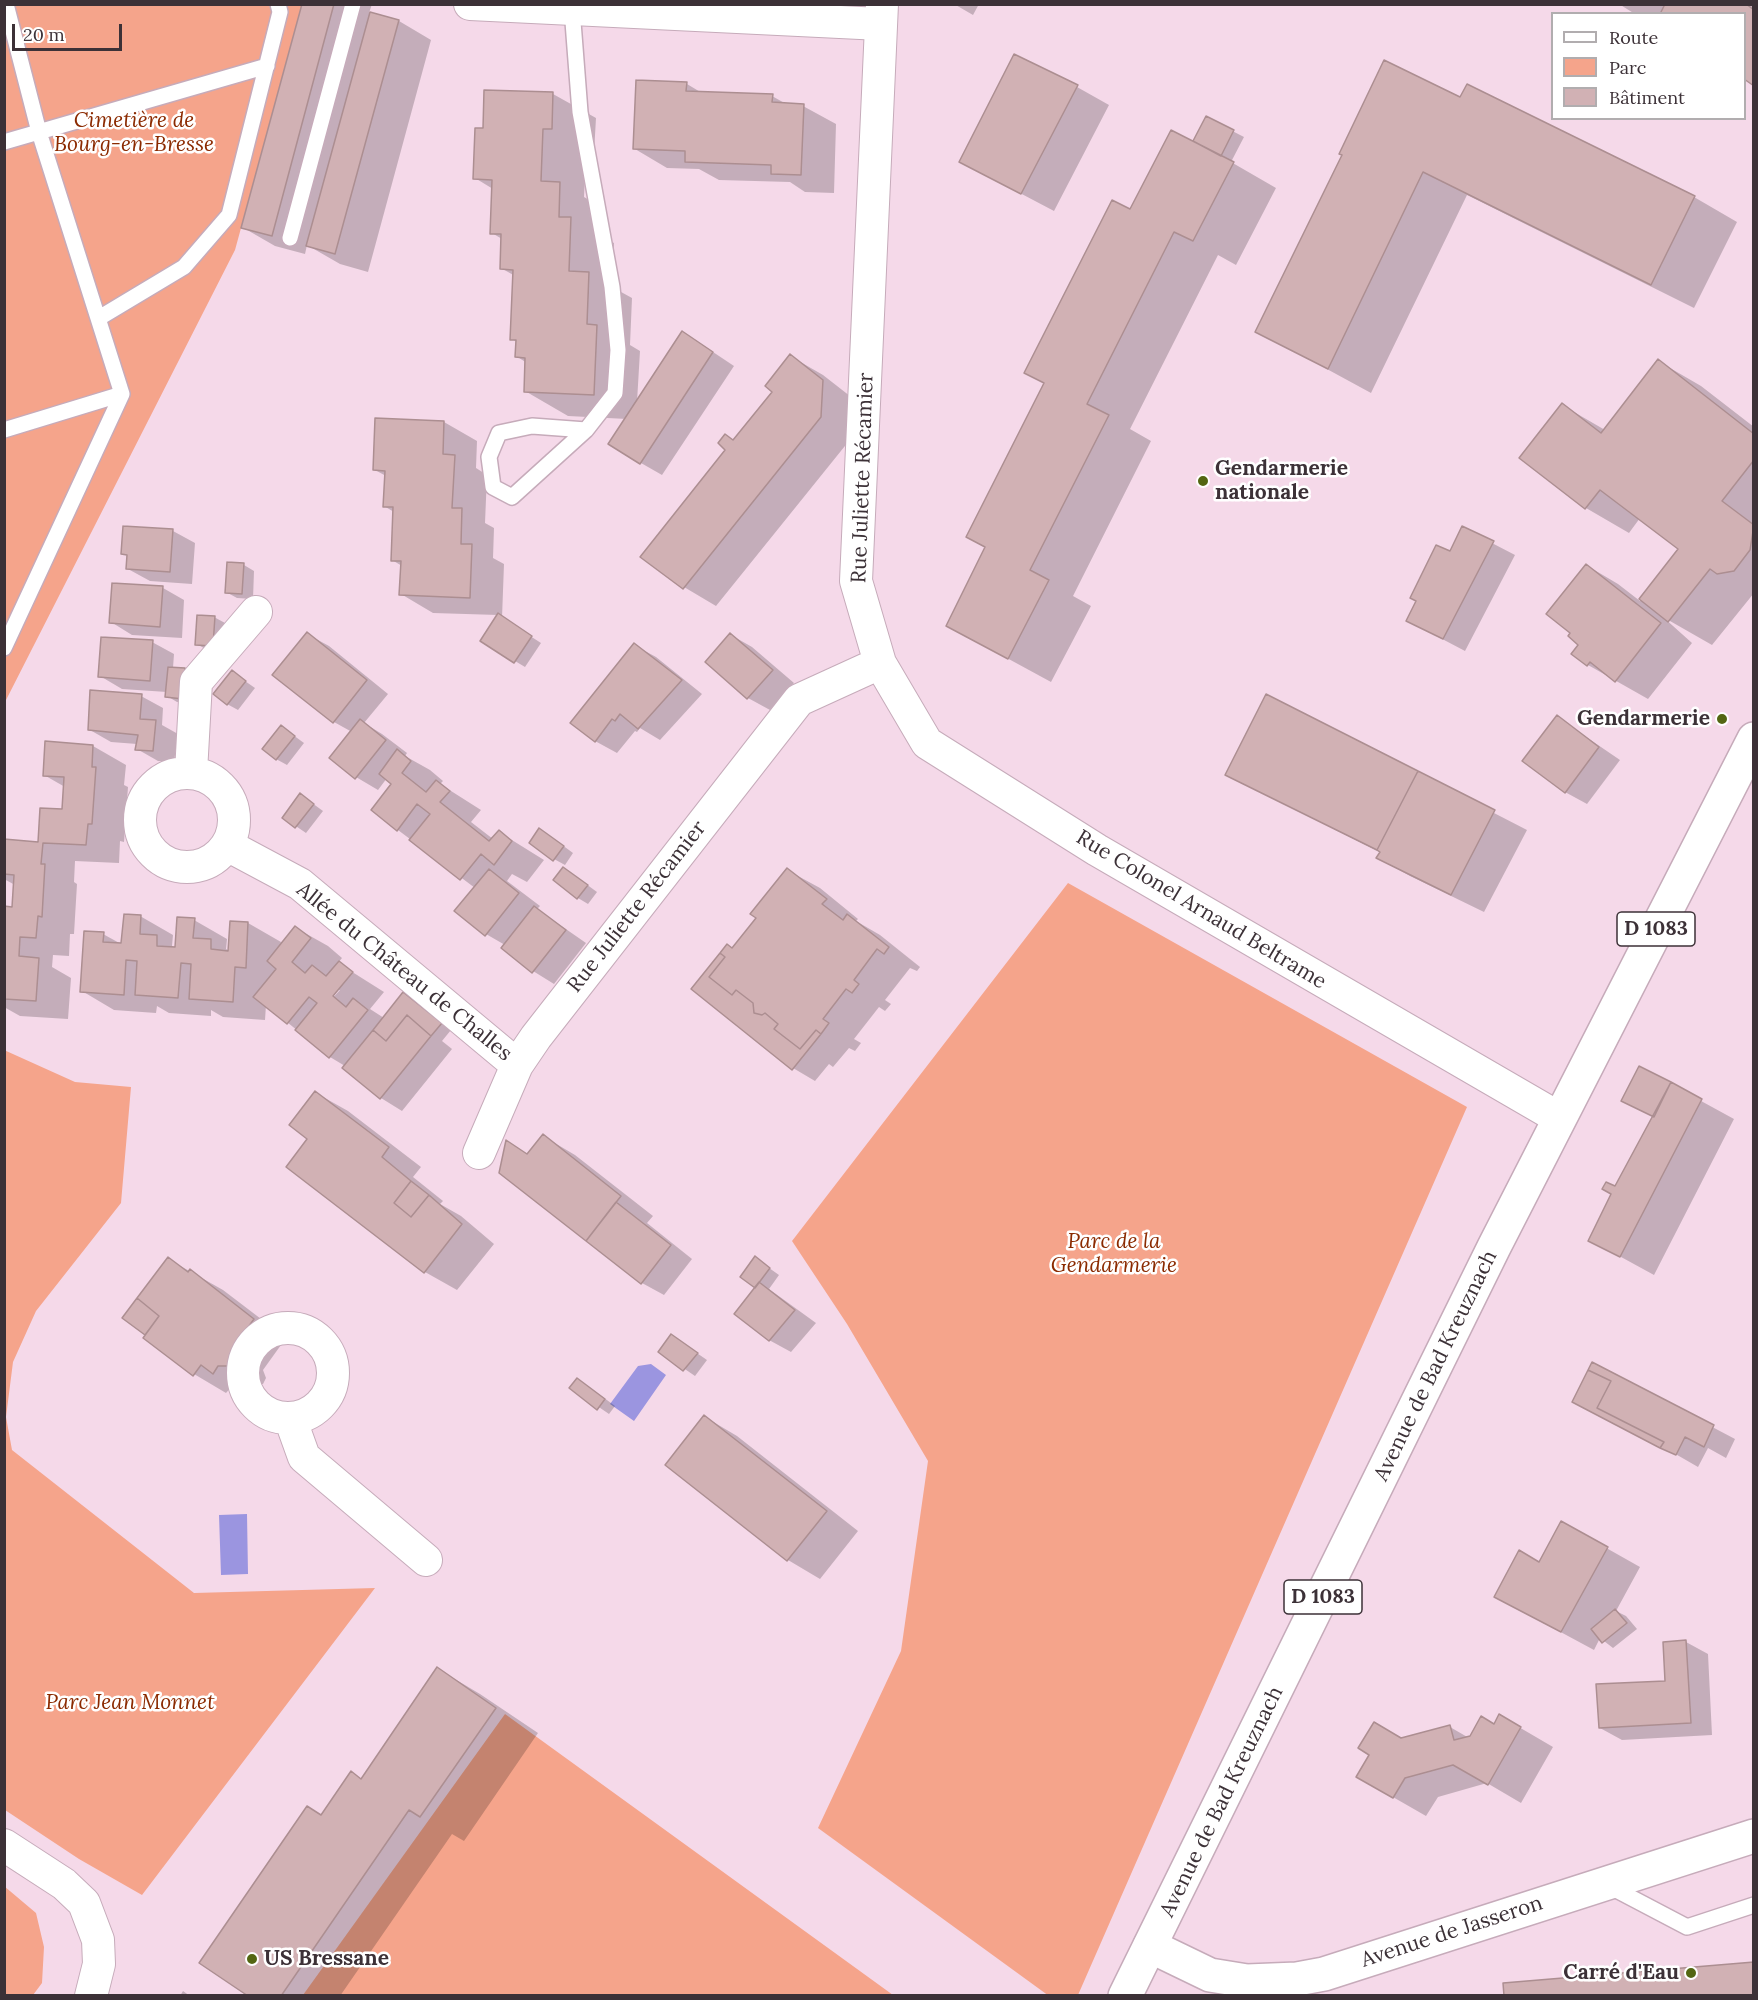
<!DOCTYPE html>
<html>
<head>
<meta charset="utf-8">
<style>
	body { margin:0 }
	#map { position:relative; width:1758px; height:2000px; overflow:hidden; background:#f5d9e9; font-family:Lora,serif }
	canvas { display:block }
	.frame { position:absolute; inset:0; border:6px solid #3c3137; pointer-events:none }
	.legend { position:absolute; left:1551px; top:12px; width:195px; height:108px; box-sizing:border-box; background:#fff; border:2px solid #b1adaf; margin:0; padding:8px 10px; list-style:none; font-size:18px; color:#3c3137 }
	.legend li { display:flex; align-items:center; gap:12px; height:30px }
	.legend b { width:30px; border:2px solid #b1adaf }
	.scale { position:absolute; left:12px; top:24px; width:110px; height:27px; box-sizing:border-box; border:3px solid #3c3137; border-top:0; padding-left:8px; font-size:18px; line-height:21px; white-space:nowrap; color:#3c3137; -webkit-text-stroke:4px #fff; paint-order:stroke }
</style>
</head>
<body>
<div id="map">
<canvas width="1758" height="2000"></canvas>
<div class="frame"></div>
<ul class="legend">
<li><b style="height:8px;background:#fff"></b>Route</li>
<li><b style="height:16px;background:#f5a48b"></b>Parc</li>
<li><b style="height:16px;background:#d1b1b4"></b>Bâtiment</li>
</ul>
<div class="scale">20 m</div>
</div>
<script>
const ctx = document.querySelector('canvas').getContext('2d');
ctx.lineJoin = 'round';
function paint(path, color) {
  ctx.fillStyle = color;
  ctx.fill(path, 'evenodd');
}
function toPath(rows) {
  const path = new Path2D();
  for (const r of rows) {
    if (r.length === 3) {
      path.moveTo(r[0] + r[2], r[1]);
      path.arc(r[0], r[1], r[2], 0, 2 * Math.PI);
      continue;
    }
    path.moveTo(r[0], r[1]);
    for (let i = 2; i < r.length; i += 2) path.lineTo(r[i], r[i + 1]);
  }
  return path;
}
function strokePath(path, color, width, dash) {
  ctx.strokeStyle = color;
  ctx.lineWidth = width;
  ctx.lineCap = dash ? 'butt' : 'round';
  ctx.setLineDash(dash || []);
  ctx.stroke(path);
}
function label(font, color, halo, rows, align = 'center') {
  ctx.font = font + ' Lora,serif';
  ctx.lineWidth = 5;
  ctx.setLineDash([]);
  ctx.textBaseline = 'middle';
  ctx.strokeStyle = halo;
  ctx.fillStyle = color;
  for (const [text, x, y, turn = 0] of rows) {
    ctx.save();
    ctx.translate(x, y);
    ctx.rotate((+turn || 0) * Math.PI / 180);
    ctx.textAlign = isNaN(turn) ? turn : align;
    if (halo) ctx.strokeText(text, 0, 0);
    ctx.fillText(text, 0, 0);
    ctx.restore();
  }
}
const green = toPath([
	[5,5,302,5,235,250,5,702],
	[1068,883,1467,1107,1078,1995,1049,1996,818,1828,901,1651,928,1461,847,1324,792,1241],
	[4,1050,75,1082,131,1087,121,1203,36,1311,13,1362,6,1417,12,1450,194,1593,375,1588,142,1895,79,1859,5,1810],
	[505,1714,893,1995,303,1995],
	[4,1886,36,1913,44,1947,42,1983,33,1995,5,1995]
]);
const water = toPath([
	[651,1364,666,1375,634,1421,610,1404,638,1366],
	[247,1514,248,1574,221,1575,219,1515]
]);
const shadow = toPath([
	[304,4,372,4,369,13,399,21,431,40,368,272,340,264,307,245,305,254,275,246,242,227],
	[954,4,979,4,973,15],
	[1619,4,1752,4,1754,84,1744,14,1635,14],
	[687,84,702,93,772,96,788,105,803,106,836,124,834,193,805,192,790,182,719,180,699,169,667,168,635,149],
	[1077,87,1109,105,1054,211,961,162],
	[553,94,596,118,594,153,586,153,584,197,603,208,602,236,614,243,612,287,632,298,630,345,640,351,637,402,704,346,734,366,662,475,641,463,627,419,568,416,525,391,527,363,516,356,517,342,512,339,515,276,501,268,502,239,492,233,493,189,475,178,484,129],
	[1461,99,1694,197,1737,222,1694,308,1467,195,1371,393,1257,331],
	[1207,118,1244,137,1231,162,1276,188,1236,265,1218,255,1130,429,1151,441,1073,596,1091,606,1051,682,948,626,987,547,1045,384,1026,373,1131,211,1194,143],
	[790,356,823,375,855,400,853,436,716,606,684,587,727,450,726,436,735,441,774,391],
	[1658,361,1701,386,1754,427,1754,593,1712,645,1663,617,1692,643,1648,699,1588,665,1580,645,1586,565,1618,584,1640,601,1680,549,1640,518,1629,533,1586,508,1562,405,1605,430],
	[444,422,477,441,476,468,487,475,485,523,494,528,493,558,504,564,502,618,541,643,525,667,515,661,498,615,433,613,401,594,402,566,392,560,394,512,384,506,386,476,375,470],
	[1463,528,1515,555,1465,651,1408,621,1450,553],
	[173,531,195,543,192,584,150,581,128,569,129,556,123,553],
	[228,564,244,565,254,571,253,599,237,598,226,592],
	[163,588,184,600,182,638,132,635,111,622],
	[214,617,225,623,223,651,207,650,197,644],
	[307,634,329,646,388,694,364,723,382,734,407,753,405,756,430,770,443,781,440,784,481,810,471,822,493,839,499,832,544,860,527,882,512,874,507,881,540,906,537,909,586,943,554,984,533,971,505,945,486,934,475,888,398,830,393,784,387,778,378,790,356,777,352,732,334,722],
	[731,635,752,647,794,683,770,710,748,698,707,662],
	[152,642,174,654,173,668,184,669,195,675,193,704,177,702,167,696,167,692,122,689,100,676],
	[634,645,656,657,702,694,660,740,640,728,637,732,635,731,617,753,595,741],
	[232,672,255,688,238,710,227,704],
	[141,696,163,708,162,725,178,734,174,762,158,761,137,749,137,744,111,742,90,730],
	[1267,696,1527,830,1484,912,1410,876,1378,858,1381,853,1227,774],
	[1557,717,1620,760,1587,804,1565,792],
	[282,727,304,743,287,765,276,759],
	[46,743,93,746,126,765,124,785,128,787,124,842,120,841,119,863,75,861,74,882,77,884,74,934,70,934,69,956,53,955,52,967,71,978,68,1019,20,1016,4,1007,4,908,13,908,15,885,4,879,4,841,39,843,64,811,65,787,44,775],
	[301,795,323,811,306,833,284,818],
	[550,836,573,853,565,865,554,859],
	[564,868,597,892,588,904,578,898],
	[787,870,820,888,858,919,856,921,880,935,920,967,917,971,910,968,885,1000,891,1004,885,1011,879,1007,854,1039,861,1043,855,1051,849,1048,833,1067,829,1064,815,1081,793,1068,733,949,758,918],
	[140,916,173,935,172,946,176,948,194,920,227,939,226,949,230,951,232,922,248,923,281,942,280,947,296,928,328,946,342,958,338,963,384,992,370,1009,384,1018,404,994,451,1030,442,1041,452,1049,402,1111,381,1098,344,1068,345,1066,330,1057,266,1005,265,1020,223,1017,211,1010,211,1016,169,1013,157,1006,156,1013,114,1010,82,991,103,934,123,945],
	[336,990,340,990,329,1002],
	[1670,1084,1734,1119,1654,1275,1590,1240],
	[316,1093,348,1111,421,1167,413,1177,443,1201,440,1204,461,1216,494,1244,457,1290,425,1272],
	[543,1136,575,1155,653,1216,647,1223,692,1259,664,1295,642,1283,507,1142,528,1155],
	[755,1258,779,1275,769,1289,816,1323,791,1352,769,1340],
	[168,1259,223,1290,286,1338,263,1370,266,1378,263,1384,251,1384,246,1391,234,1384,226,1393,194,1374,124,1318],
	[672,1336,707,1360,695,1376,660,1352],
	[1593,1364,1735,1439,1726,1458,1708,1448,1698,1467,1672,1452],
	[588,1386,615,1406,609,1414,571,1388],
	[705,1417,737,1436,858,1531,820,1579,788,1560],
	[1562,1523,1640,1567,1616,1611,1626,1616,1637,1629,1613,1648,1600,1638,1594,1650,1529,1615,1540,1564],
	[1686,1642,1708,1654,1712,1735,1622,1740,1600,1728,1667,1682],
	[438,1669,480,1694,538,1733,464,1841,452,1834,340,1996,250,1996,322,1816,362,1780],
	[1500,1716,1553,1747,1521,1803,1487,1783,1438,1797,1426,1816,1358,1777,1401,1740,1450,1727,1469,1738,1495,1725],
	[183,1991,190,1996,180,1996]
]);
const building = toPath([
	[302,4,334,4,272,236,241,228,302,4],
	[1665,4,1746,4,1754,10,1754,86,1744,79,1744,14,1660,14,1665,4],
	[370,12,399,20,335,254,306,246,370,12],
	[1014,54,1078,85,1021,194,959,162,1014,54],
	[1384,60,1460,97,1467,84,1695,196,1651,285,1423,172,1328,369,1255,332,1342,155,1339,154,1384,60],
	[636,80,687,82,686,91,773,94,772,102,804,104,801,175,771,174,771,165,685,162,685,151,633,149,636,80],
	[484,90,553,92,552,129,543,129,541,181,560,182,559,217,571,217,569,271,589,272,587,324,597,325,594,395,524,392,525,358,515,357,516,340,510,340,513,270,500,269,501,234,490,234,492,180,473,179,475,128,483,128,484,90],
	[1206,116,1234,130,1221,156,1193,141,1206,116],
	[1171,130,1234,162,1193,241,1174,232,1087,404,1109,415,1030,570,1049,580,1008,659,946,626,985,547,966,537,1044,383,1024,373,1112,200,1130,209,1171,130],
	[682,331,713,352,640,464,608,444,682,331],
	[790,354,823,380,821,417,683,589,640,557,725,450,718,443,725,434,733,440,772,392,765,386,790,354],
	[1658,359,1754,434,1754,460,1722,501,1754,525,1750,550,1734,571,1717,574,1710,569,1668,622,1639,599,1678,549,1600,490,1585,509,1519,458,1562,403,1601,433,1658,359],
	[375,418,444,421,443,454,455,455,452,508,462,508,461,544,472,544,470,598,399,595,401,561,391,561,393,507,383,507,385,471,373,470,375,418],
	[123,526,173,529,170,572,126,569,127,555,121,554,123,526],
	[1462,526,1494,541,1443,639,1406,621,1416,601,1410,598,1436,545,1450,551,1462,526],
	[227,562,244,563,242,594,225,593,227,562],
	[1586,564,1661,623,1615,682,1590,662,1587,666,1571,654,1578,645,1568,636,1570,633,1546,614,1586,564],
	[112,583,163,586,160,627,109,623,112,583],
	[498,613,532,636,514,663,480,641,498,613],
	[197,615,215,616,213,646,195,645,197,615],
	[307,632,367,680,333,723,272,675,307,632],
	[730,633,773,670,747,699,705,662,730,633],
	[101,637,153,640,150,681,98,677,101,637],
	[634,643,682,680,638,729,620,714,615,721,612,719,595,742,570,723,634,643],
	[168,667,185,668,183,699,165,697,168,667],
	[232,670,246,681,227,705,213,694,232,670],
	[90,690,142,694,140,719,156,720,153,751,135,750,138,735,88,730,90,690],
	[1266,694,1418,771,1377,850,1225,775,1266,694],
	[1557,715,1599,747,1565,793,1522,761,1557,715],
	[360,719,386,740,355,779,329,758,360,719],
	[281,725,295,736,276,760,262,749,281,725],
	[45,741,93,745,92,767,96,767,92,824,88,824,86,845,43,843,41,864,45,864,42,917,38,916,36,938,20,937,19,956,39,958,36,1001,4,999,4,906,12,907,14,875,4,874,4,839,38,842,40,808,62,809,64,777,43,776,45,741],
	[397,749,411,761,402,773,426,792,436,780,450,791,440,802,489,841,499,830,512,841,494,865,481,854,460,880,409,840,430,814,417,804,397,831,371,810,391,784,379,774,397,749],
	[1418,771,1495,810,1451,895,1376,858,1380,852,1377,850,1418,771],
	[300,793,314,804,295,828,282,818,300,793],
	[539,828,564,846,553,861,529,843,539,828],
	[563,867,588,885,577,899,553,880,563,867],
	[787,868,827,899,822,904,843,920,847,914,889,947,884,954,877,949,854,980,859,984,852,993,846,989,823,1019,829,1023,821,1034,816,1030,800,1049,774,1029,778,1024,765,1013,762,1015,754,1013,753,1003,736,990,732,995,709,977,725,957,720,953,727,944,732,948,756,918,750,914,787,868],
	[489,869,519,893,485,936,454,911,489,869],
	[534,906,566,930,532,973,501,948,534,906],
	[124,914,141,915,140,934,157,935,157,946,175,947,177,917,195,918,193,938,211,939,211,949,228,951,230,921,248,922,246,968,235,967,233,1002,189,999,191,964,181,963,178,998,135,995,137,961,126,960,124,995,80,992,84,931,104,932,103,942,121,943,124,914],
	[295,926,311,938,292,962,305,973,312,965,326,976,339,961,353,972,333,996,346,1007,353,998,368,1010,329,1058,295,1030,317,1003,309,997,287,1024,253,997,276,969,267,961,295,926],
	[720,953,725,957,709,977,732,995,736,990,753,1003,754,1013,762,1015,765,1013,778,1024,774,1029,800,1049,816,1030,821,1034,792,1070,691,989,720,953],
	[403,992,442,1023,431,1036,407,1015,386,1041,373,1030,403,992],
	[407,1015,431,1036,380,1099,342,1068,373,1030,386,1041,407,1015],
	[1639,1066,1671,1082,1654,1117,1621,1101,1639,1066],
	[1671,1082,1702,1099,1620,1257,1588,1241,1611,1194,1602,1189,1606,1182,1615,1186,1671,1082],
	[315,1091,389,1147,382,1157,411,1181,394,1203,411,1217,429,1195,462,1224,424,1273,286,1167,307,1139,289,1125,315,1091],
	[543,1134,621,1196,586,1241,499,1173,506,1140,527,1154,543,1134],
	[411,1181,429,1195,411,1217,394,1203,411,1181],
	[616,1202,671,1245,641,1284,586,1241,616,1202],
	[755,1256,770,1268,755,1288,740,1277,755,1256],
	[168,1257,188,1272,190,1269,254,1319,231,1351,234,1359,230,1366,218,1366,213,1374,201,1365,193,1376,143,1338,159,1316,137,1298,168,1257],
	[759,1282,795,1310,769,1341,734,1314,759,1282],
	[137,1298,159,1316,145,1335,122,1318,137,1298],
	[671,1334,698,1353,683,1371,658,1352,671,1334],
	[1592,1362,1714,1425,1704,1447,1685,1437,1676,1455,1660,1448,1664,1442,1597,1408,1611,1381,1588,1370,1592,1362],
	[1588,1370,1611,1381,1597,1408,1664,1442,1660,1448,1572,1402,1588,1370],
	[577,1378,605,1399,597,1410,569,1388,577,1378],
	[704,1415,827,1511,787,1561,665,1465,704,1415],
	[1561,1521,1608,1547,1561,1632,1494,1597,1519,1550,1539,1562,1561,1521],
	[1615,1609,1627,1623,1602,1643,1591,1629,1615,1609],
	[1686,1640,1691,1723,1599,1728,1596,1684,1665,1681,1663,1642,1686,1640],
	[437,1667,496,1708,420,1817,409,1810,281,1996,248,1996,199,1963,307,1806,321,1815,351,1771,361,1779,437,1667],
	[1499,1714,1521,1727,1488,1785,1453,1765,1405,1778,1393,1798,1356,1777,1369,1755,1358,1748,1374,1722,1401,1738,1450,1725,1454,1740,1470,1736,1481,1716,1494,1724,1499,1714],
	[1754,1962,1754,1996,1504,1996,1503,1983,1754,1962]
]);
const lane = toPath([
	[572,9,580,112,612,287,618,350,615,393,586,430,512,497,493,487,489,457,499,433,532,426,586,430],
	[4,142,267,66],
	[290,238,353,4],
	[99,318,184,267,229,215,280,12,278,4],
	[4,430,122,394,39,132,6,4],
	[4,648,122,394],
	[1607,1885,1687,1927,1754,1905]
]);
const street = toPath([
	[470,4,881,24],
	[882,4,856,581,880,663,927,743,1097,850,1559,1118],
	[191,772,196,682,256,612],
	[187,820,47],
	[227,845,300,884,517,1065],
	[479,1153,517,1065,536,1037,799,700,880,663],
	[288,1373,45],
	[290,1418,304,1457,426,1560],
	[4,1845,64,1884,84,1903,98,1940,99,1964,91,1996]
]);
const secondary = toPath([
	[1150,1946,1210,1975,1247,1981,1297,1979,1324,1974,1754,1836]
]);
const primary = toPath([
	[1125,1996,1494,1247,1754,739]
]);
const markers = [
	[1203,481,6,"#536612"],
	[1722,719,6,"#536612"],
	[252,1959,6,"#536612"],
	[1691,1973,6,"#536612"]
];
const shields = [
	[1656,929,78],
	[1323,1597,78]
];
const shieldNames = [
	["D 1083",1656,929],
	["D 1083",1323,1597]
];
const parkNames = [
	["Cimetière de",134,121],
	["Bourg-en-Bresse",134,145],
	["Parc de la",1114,1242],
	["Gendarmerie",1114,1266],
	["Parc Jean Monnet",130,1703]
];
const poiNames = [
	["Gendarmerie",1215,469],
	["nationale",1215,493],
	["Gendarmerie",1710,719,"right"],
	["US Bressane",264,1959],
	["Carré d'Eau",1679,1973,"right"]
];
const streetNames = [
	["Rue Juliette Récamier",863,478,-88],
	["Rue Juliette Récamier",637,907,-52],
	["Rue Colonel Arnaud Beltrame",1201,910,31],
	["Allée du Château de Challes",404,972,39],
	["Avenue de Bad Kreuznach",1436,1366,-64],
	["Avenue de Bad Kreuznach",1222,1802,-64],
	["Avenue de Jasseron",1452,1932,-18]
];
paint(green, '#f5a48b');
paint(water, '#9b95e0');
paint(shadow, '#0003');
paint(building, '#d1b1b4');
strokePath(building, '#ac8e91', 1.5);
strokePath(lane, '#c6abba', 18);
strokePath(street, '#c6abba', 34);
strokePath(secondary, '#c6abba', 36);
strokePath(primary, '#c6abba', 36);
strokePath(lane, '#fff', 15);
strokePath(street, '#fff', 32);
strokePath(secondary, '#fff', 33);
strokePath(primary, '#fff', 33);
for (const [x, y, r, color] of markers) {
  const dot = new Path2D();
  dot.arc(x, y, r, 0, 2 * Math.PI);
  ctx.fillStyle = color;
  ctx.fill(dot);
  strokePath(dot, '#fff', 2);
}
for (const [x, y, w] of shields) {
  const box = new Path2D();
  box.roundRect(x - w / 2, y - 17, w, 34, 4.5);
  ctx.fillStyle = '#fff';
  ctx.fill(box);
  strokePath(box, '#3c3137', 1.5);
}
label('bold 20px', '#3c3137', null, shieldNames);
label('italic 21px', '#8b2a00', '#fff', parkNames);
label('bold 21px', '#3c3137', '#fff', poiNames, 'left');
label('21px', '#3c3137', '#fff', streetNames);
</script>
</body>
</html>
